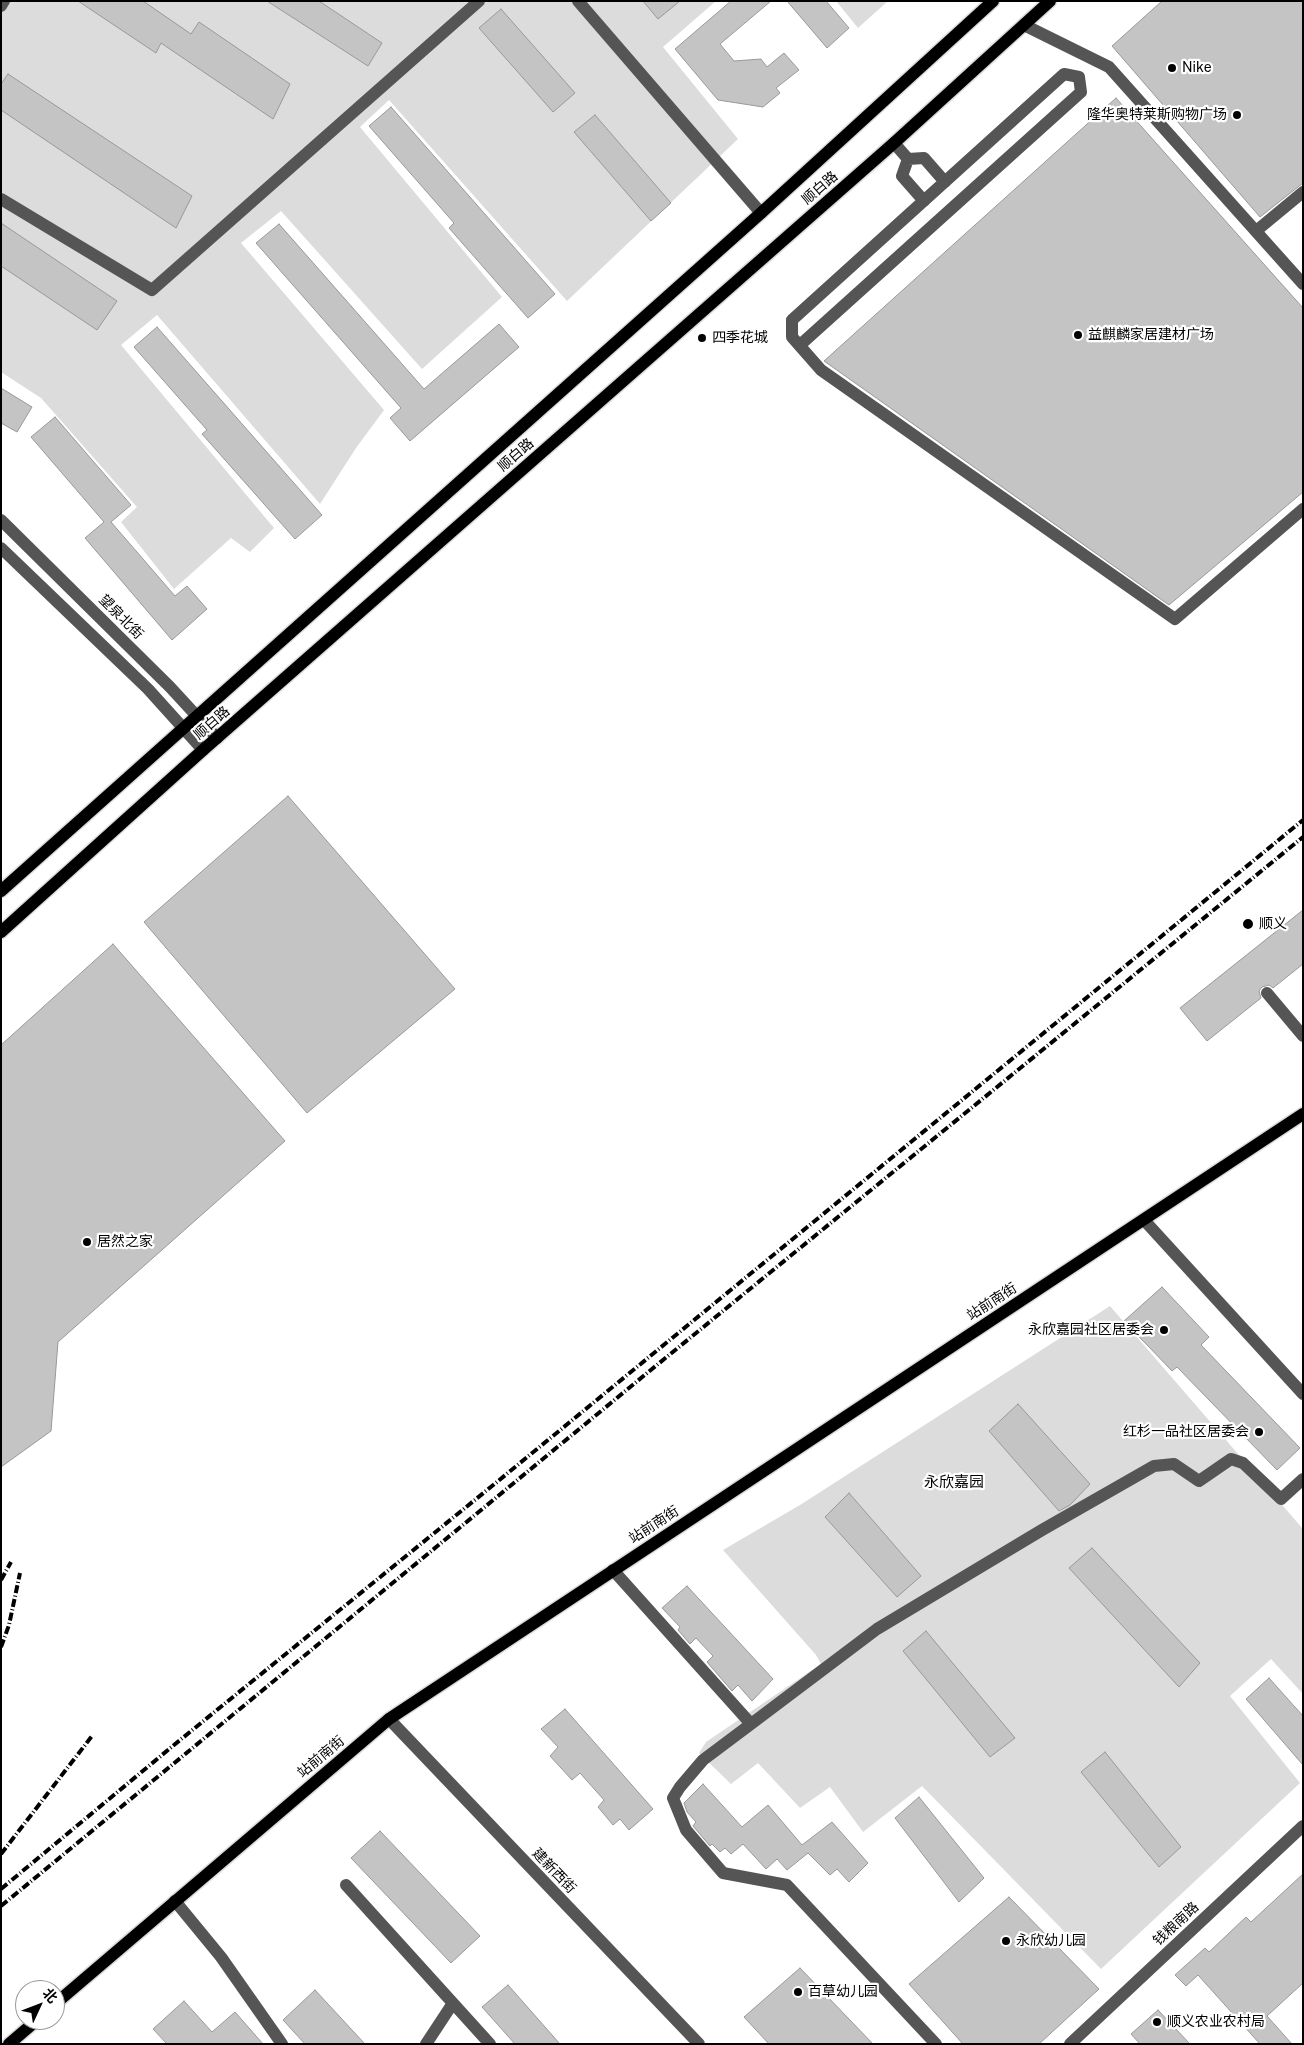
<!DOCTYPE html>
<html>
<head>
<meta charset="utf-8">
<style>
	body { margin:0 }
	#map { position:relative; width:1304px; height:2045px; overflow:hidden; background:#fff; font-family:"Public Sans","Noto Sans SC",sans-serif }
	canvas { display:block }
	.frame { position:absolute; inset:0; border:2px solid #000; pointer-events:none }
	.north { position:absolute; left:15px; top:1980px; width:50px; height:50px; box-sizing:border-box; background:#fff; border:1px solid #999; border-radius:50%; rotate:47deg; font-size:14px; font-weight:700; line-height:20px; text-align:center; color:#000 }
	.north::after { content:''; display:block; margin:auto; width:18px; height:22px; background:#000; clip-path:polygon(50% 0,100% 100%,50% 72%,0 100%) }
</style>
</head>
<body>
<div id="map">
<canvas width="1304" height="2045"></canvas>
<div class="frame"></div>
<div class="north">北</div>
</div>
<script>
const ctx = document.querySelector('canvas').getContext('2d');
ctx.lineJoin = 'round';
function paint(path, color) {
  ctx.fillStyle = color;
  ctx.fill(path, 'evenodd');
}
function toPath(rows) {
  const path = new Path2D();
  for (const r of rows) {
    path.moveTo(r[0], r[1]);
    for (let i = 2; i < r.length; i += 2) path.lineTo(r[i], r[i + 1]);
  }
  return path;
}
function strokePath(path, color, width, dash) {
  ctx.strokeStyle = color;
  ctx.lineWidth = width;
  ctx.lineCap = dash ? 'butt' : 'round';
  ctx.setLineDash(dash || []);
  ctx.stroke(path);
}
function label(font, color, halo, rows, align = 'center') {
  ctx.font = font + ' "Public Sans","Noto Sans SC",sans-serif';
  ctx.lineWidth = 4.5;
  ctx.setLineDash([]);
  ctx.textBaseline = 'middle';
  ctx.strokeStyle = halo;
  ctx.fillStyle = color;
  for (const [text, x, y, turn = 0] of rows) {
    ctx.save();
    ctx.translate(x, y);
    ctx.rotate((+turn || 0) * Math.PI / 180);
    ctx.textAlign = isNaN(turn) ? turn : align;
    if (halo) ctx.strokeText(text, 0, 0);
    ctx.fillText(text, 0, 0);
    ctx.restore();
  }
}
const green = toPath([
	[1,1,716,1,663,47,738,139,567,301,389,100,360,127,502,297,422,369,281,211,241,243,384,410,356,448,320,504,157,315,121,345,274,528,250,552,231,538,174,589,121,522,137,507,41,398,1,372],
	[836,1,888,1,858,28],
	[1110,1306,1303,1529,1303,1694,1271,1659,1230,1696,1300,1783,1101,1969,922,1786,863,1832,830,1787,800,1808,758,1763,731,1784,699,1753,706,1742,821,1664,816,1655,723,1550,800,1505]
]);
const building = toPath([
	[78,1,143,1,191,34,199,22,290,84,273,119,161,43,156,53,78,1],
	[267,1,319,1,382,43,368,66,267,1],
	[643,1,680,1,658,19,643,1],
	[731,1,771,1,720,44,734,61,761,59,767,67,784,53,799,70,776,88,780,93,763,107,718,100,675,49,731,1],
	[787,1,826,1,849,28,827,48,787,1],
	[1162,1,1303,1,1303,183,1260,217,1112,46,1162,1],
	[501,9,575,93,553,112,479,28,501,9],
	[8,74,192,196,176,228,1,110,1,84,8,74],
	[1116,98,1303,308,1303,492,1169,605,824,361,1116,98],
	[391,107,555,294,528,318,449,228,454,223,369,126,391,107],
	[595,115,671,203,651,221,574,132,595,115],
	[1,223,117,301,97,330,1,266,1,223],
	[279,224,424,389,499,324,519,347,410,441,390,418,401,408,256,243,279,224],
	[157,327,322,515,295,539,202,434,207,430,134,347,157,327],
	[1,388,32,407,17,432,1,423,1,388],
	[55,417,131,505,111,522,175,596,187,586,207,609,172,640,85,538,104,522,31,437,55,417],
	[288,796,455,989,307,1113,144,922,288,796],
	[1303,910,1303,964,1273,988,1269,985,1262,987,1259,991,1261,998,1207,1041,1180,1008,1303,910],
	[113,944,285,1141,58,1342,51,1431,1,1467,1,1045,113,944],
	[1162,1287,1209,1337,1201,1345,1300,1448,1277,1470,1177,1367,1172,1371,1124,1321,1162,1287],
	[1018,1404,1090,1484,1070,1505,1059,1511,989,1431,1018,1404],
	[849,1493,921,1576,897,1597,825,1517,849,1493],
	[1092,1548,1200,1663,1179,1687,1069,1568,1092,1548],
	[687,1586,773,1679,752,1701,738,1685,732,1691,707,1662,713,1656,696,1638,690,1644,678,1630,680,1627,662,1608,687,1586],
	[926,1631,1015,1738,990,1757,903,1651,926,1631],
	[1269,1678,1303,1716,1303,1765,1246,1699,1269,1678],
	[565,1709,653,1809,629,1830,620,1819,613,1825,598,1807,604,1800,580,1773,572,1780,550,1756,558,1747,541,1729,565,1709],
	[1105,1752,1181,1847,1159,1867,1081,1772,1105,1752],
	[703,1784,742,1827,768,1805,802,1845,832,1822,868,1863,849,1882,837,1869,830,1875,808,1853,787,1870,777,1859,766,1869,743,1844,731,1854,725,1848,720,1852,712,1844,710,1846,693,1826,696,1822,687,1812,684,1803,703,1784],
	[919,1797,984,1878,959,1902,895,1818,919,1797],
	[380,1831,480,1936,451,1963,351,1858,380,1831],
	[1303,1874,1303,1983,1267,2016,1292,2044,1260,2044,1198,1975,1186,1986,1175,1975,1205,1948,1209,1952,1246,1917,1251,1922,1303,1874],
	[1009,1897,1099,1989,1039,2044,963,2044,909,1984,1009,1897],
	[800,1968,873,2044,769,2044,744,2017,800,1968],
	[508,1985,560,2044,515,2044,482,2007,508,1985],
	[315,1990,365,2044,305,2044,283,2020,315,1990],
	[184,2001,212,2032,235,2012,263,2044,167,2044,153,2029,184,2001],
	[1158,2010,1190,2044,1140,2044,1131,2034,1158,2010]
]);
const minor = toPath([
	[578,1,761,213],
	[1,6,4,1],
	[1024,25,1109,67,1303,284],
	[894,143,908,159,924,158,945,182],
	[908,159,902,176,924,201],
	[1,199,152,290,479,1],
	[1256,231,1303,192],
	[800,345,1081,92,1079,77,1064,74,792,320,792,337,821,370,1175,619,1303,509],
	[1,520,170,687,217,738],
	[1,548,148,689,203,750],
	[1267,993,1303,1036],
	[1144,1220,1303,1394],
	[613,1570,751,1724,703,1760,680,1787,673,1798,686,1830,723,1873,787,1885,936,2044],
	[389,1719,699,2044],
	[751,1724,877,1629,1042,1530,1154,1466,1174,1464,1199,1481,1231,1459,1243,1463,1281,1499,1303,1479],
	[346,1885,490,2044],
	[175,1901,221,1957,282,2044],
	[426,2044,453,2003],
	[1070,2044,1303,1826]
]);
const major = toPath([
	[1,891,761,213,993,1],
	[1,932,203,750,894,143,1050,1],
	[55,2004,389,1719,1303,1114],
	[9,2044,37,2020]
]);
const rail = toPath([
	[1,1580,11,1562],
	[1,1647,9,1625,20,1573],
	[1,1854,92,1736],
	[1,1889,174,1745,492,1486,1303,820],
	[1,1906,652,1369,1303,837]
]);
const markers = [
	[1172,68,5,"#000"],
	[1237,115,5,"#000"],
	[1078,335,5,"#000"],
	[702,338,5,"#000"],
	[1248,924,6,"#000"],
	[87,1242,5,"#000"],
	[1164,1330,5,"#000"],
	[1259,1432,5,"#000"],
	[1006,1941,5,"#000"],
	[798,1992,5,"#000"],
	[1157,2022,5,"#000"]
];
const poiNames = [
	["Nike",1182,68],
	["隆华奥特莱斯购物广场",1227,115,"right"],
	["益麒麟家居建材广场",1088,335],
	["四季花城",712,338],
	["顺义",1259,924],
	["居然之家",97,1242],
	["永欣嘉园社区居委会",1154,1330,"right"],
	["红杉一品社区居委会",1249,1432,"right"],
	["永欣幼儿园",1016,1941],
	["百草幼儿园",808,1992],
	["顺义农业农村局",1167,2022]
];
const streetNames = [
	["顺白路",820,188,-41],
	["顺白路",516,455,-41],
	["望泉北街",121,617,45],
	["顺白路",212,723,-41],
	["站前南街",992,1302,-33],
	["站前南街",654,1525,-33],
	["站前南街",321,1757,-40],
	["建新西街",554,1871,46],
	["钱粮南路",1176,1924,-43]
];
const neighbourhoodNames = [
	["永欣嘉园",954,1482]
];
paint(green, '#dcdcdc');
paint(building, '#c4c4c4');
strokePath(building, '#999', 1);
strokePath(major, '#dbdbdb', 15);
strokePath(minor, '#555', 12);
strokePath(major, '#000', 12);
strokePath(rail, '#000', 4, [8, 2.5, 1, 2.5]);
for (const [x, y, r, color] of markers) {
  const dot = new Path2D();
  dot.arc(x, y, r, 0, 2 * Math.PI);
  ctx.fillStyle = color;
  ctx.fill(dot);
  strokePath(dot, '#fff', 2);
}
label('14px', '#000', '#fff', poiNames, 'left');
label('14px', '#000', '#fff', streetNames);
label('15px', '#000', '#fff', neighbourhoodNames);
</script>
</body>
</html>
